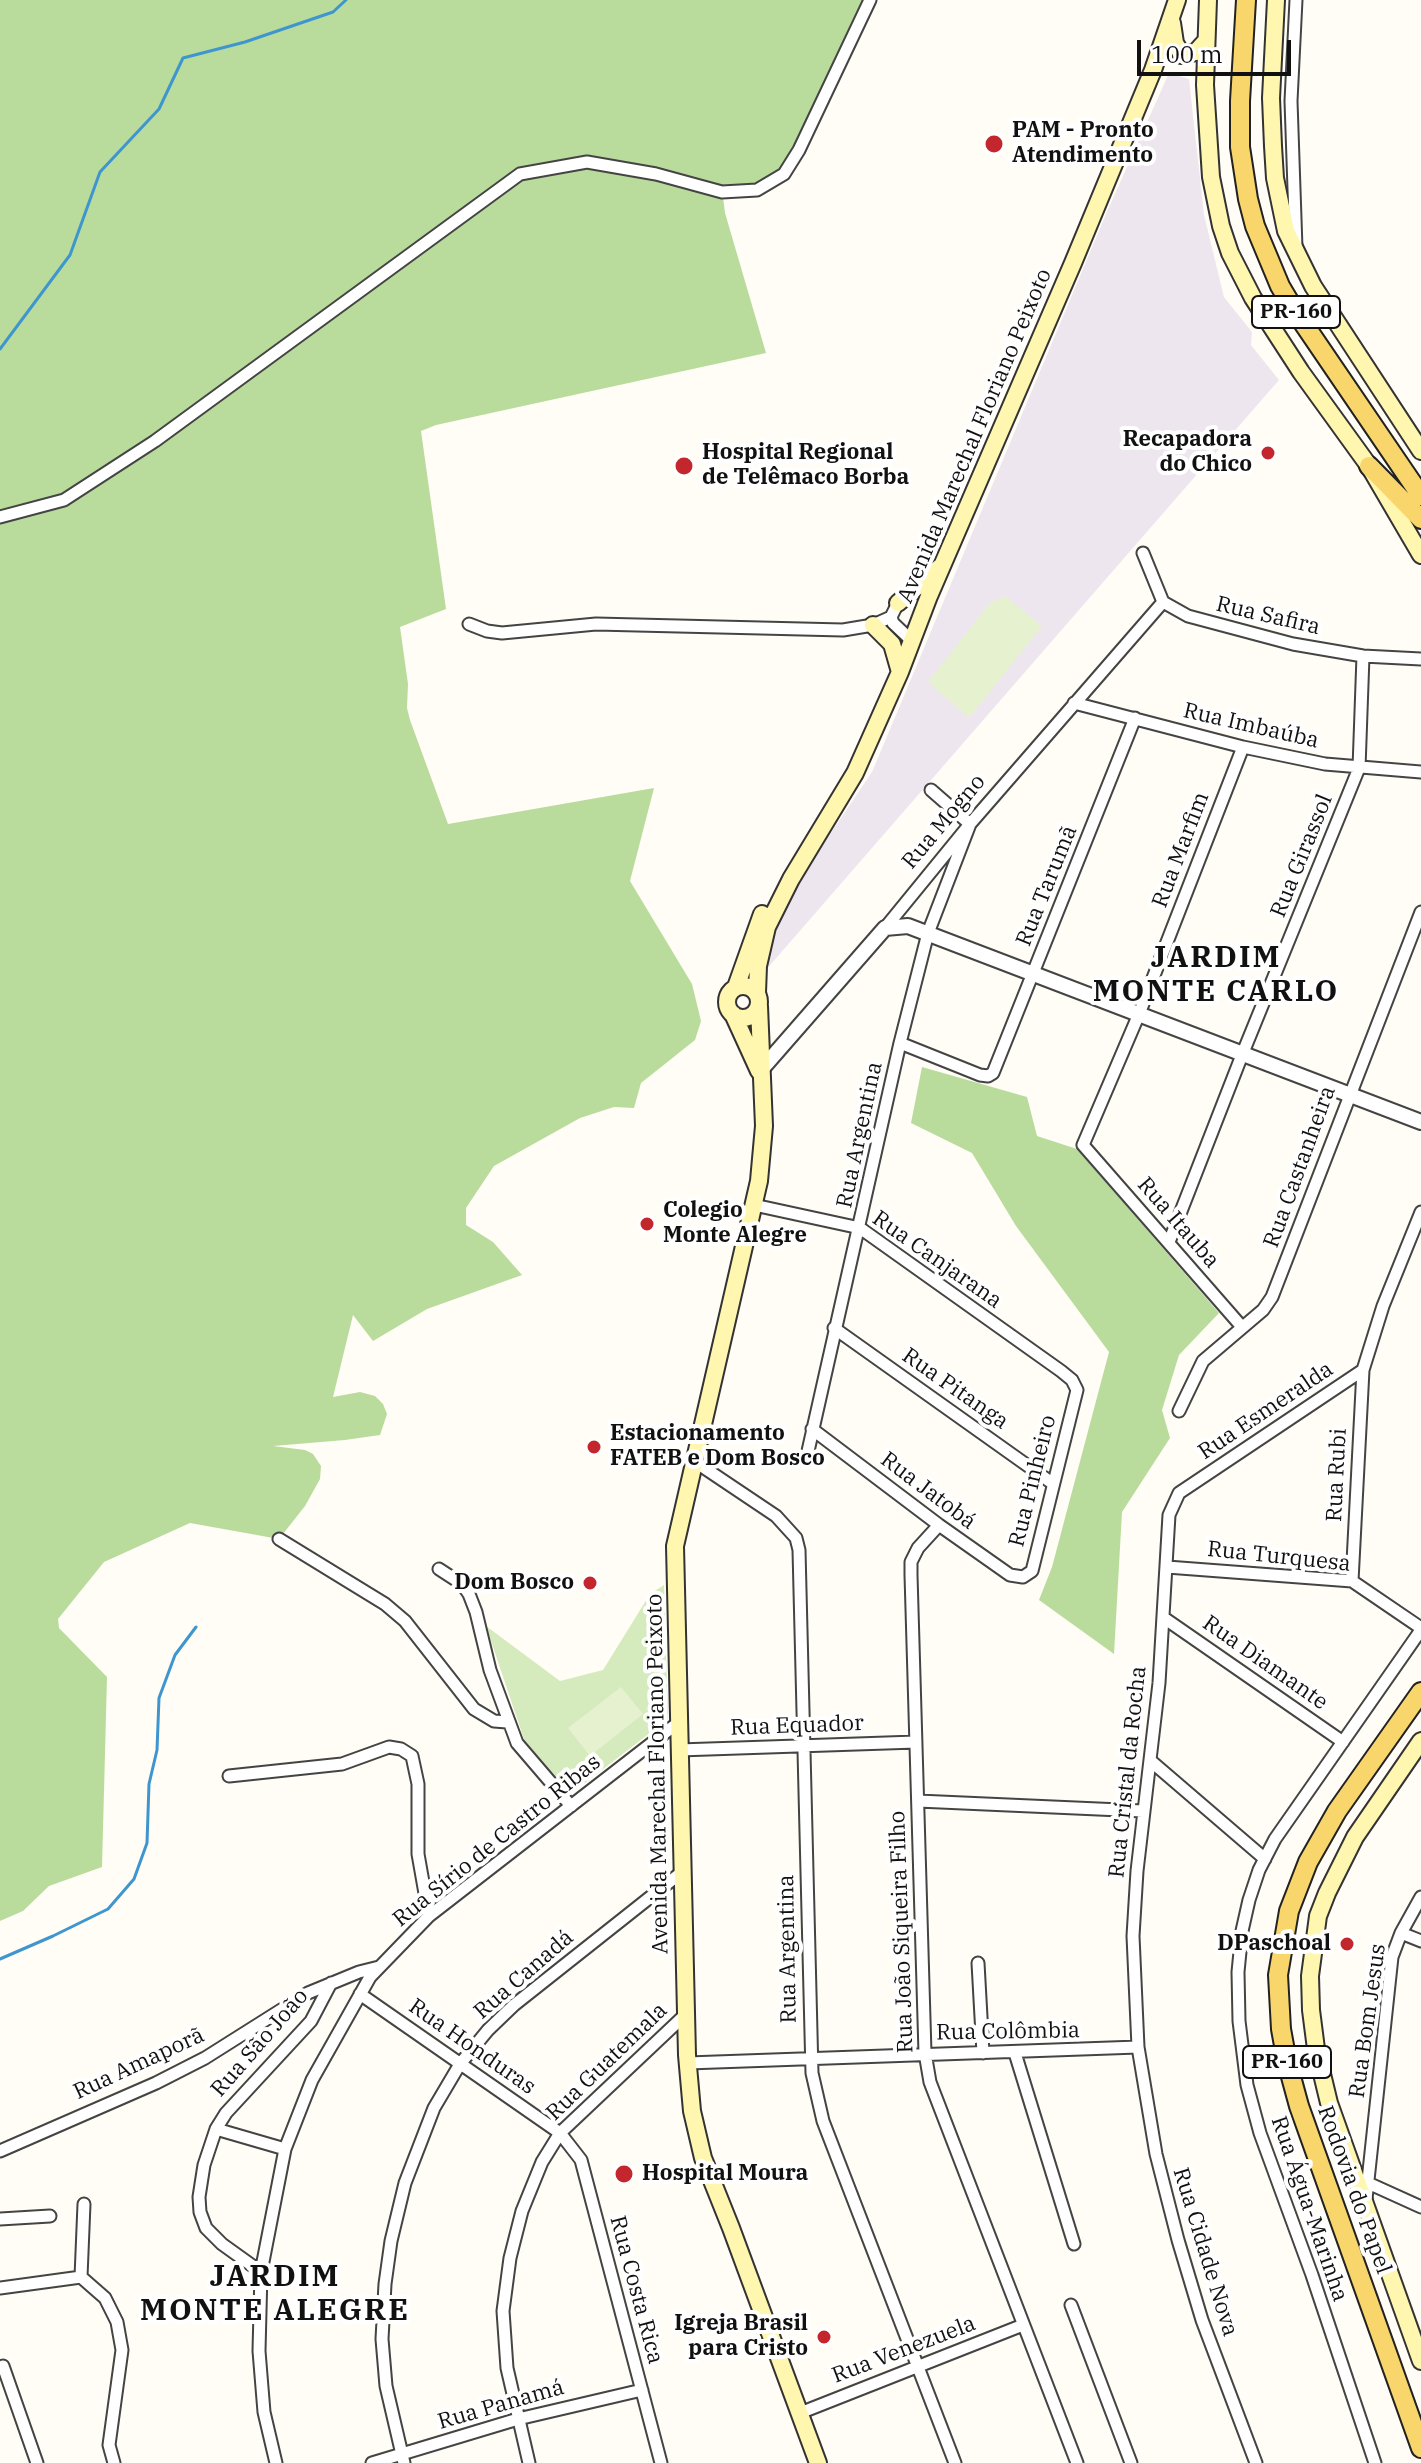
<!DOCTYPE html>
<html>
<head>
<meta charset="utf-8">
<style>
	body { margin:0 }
	#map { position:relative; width:1421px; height:2463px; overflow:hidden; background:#fffdf5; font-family:"IBM Plex Serif",serif }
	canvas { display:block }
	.scale { position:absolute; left:1137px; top:40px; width:154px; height:36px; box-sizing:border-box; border:4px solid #111; border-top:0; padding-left:10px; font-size:24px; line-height:28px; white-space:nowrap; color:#111; -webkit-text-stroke:6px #fff; paint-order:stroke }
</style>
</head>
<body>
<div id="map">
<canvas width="1421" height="2463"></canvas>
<div class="scale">100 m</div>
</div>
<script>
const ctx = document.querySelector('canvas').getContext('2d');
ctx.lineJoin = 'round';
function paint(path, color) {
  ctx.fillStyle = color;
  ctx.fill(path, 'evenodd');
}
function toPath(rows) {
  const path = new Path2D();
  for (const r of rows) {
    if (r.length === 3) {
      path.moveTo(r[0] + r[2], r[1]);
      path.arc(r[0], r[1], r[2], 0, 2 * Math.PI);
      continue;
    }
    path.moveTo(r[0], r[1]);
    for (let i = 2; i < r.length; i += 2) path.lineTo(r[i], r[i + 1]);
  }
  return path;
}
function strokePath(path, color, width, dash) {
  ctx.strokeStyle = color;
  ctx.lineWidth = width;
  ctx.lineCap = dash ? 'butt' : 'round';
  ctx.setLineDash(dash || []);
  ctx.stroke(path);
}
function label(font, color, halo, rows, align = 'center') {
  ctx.font = font + ' "IBM Plex Serif",serif';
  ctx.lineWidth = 8;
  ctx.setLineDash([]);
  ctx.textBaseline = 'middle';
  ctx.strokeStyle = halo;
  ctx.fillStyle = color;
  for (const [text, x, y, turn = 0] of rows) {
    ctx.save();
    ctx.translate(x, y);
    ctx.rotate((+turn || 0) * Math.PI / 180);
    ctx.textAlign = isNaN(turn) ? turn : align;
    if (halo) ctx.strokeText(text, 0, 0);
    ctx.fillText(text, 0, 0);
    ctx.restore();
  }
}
const industrial = toPath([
	[1169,73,1189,79,1204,215,1224,297,1252,332,1251,345,1279,380,765,971,771,933,818,852,872,772,1106,214]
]);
const green = toPath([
	[664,1585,668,1719,572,1793,526,1745,486,1626,560,1681,603,1670,650,1594]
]);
const forest = toPath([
	[0,0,865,0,812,113,782,169,755,188,722,189,725,213,766,353,436,425,421,431,446,609,400,627,408,684,407,708,410,720,448,824,654,788,630,881,692,984,701,1021,695,1040,641,1083,634,1108,614,1107,580,1118,494,1166,466,1208,466,1225,493,1242,522,1275,427,1309,373,1341,353,1315,333,1397,360,1392,375,1396,383,1404,387,1414,380,1435,345,1440,273,1446,305,1450,313,1454,321,1466,320,1479,305,1506,279,1539,190,1523,104,1562,58,1619,59,1628,107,1677,102,1867,49,1886,23,1911,0,1921],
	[922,1067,1027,1097,1037,1136,1077,1149,1219,1313,1179,1355,1162,1410,1170,1438,1122,1512,1114,1654,1039,1600,1052,1567,1109,1352,1016,1226,972,1153,911,1123]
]);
const pitch = toPath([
	[1005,596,1042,626,969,718,928,682,990,603],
	[621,1687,643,1714,590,1756,568,1728]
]);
const stream = toPath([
	[0,349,70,255,100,172,159,109,183,58,245,42,333,12,346,0],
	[0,1959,53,1936,108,1909,134,1879,147,1843,149,1784,157,1750,159,1698,175,1655,196,1627]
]);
const minor = toPath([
	[1296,0,1291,101,1296,248],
	[0,517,64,500,155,441,520,174,587,162,656,174,722,192,757,190,784,174,799,150,870,0],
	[1143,553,1163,602,1188,616,1293,644,1363,656,1421,659],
	[905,600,898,603,891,617,893,623,911,640],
	[469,624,487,631,502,633,596,624,843,630,873,625,891,617],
	[1074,703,1243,747,1325,764,1421,772],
	[931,790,970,824],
	[885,928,970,824,1163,602],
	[900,1043,980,1075,988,1076,993,1073,1135,718],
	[754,1205,860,1228,1061,1371,1072,1380,1077,1390,1032,1571,1023,1577,1010,1575,939,1525,812,1429],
	[1169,1242,1242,1055,1359,768,1363,656],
	[1242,1327,1083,1145,1139,1014,1243,747],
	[834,1328,1052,1483],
	[1179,1411,1203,1361,1263,1310,1272,1297,1421,912],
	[806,1460,900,1043,928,933,970,824],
	[694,1461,776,1516,796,1538,799,1550,812,2073,823,2121,955,2463],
	[939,1525,918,1548,911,1562,911,1575,925,2053,930,2082,1077,2463],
	[279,1539,385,1604,405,1621,474,1709,494,1721,507,1722],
	[1167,1567,1352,1581,1421,1628],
	[439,1569,462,1584,469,1594,476,1612,490,1670,517,1743,571,1806],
	[1352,1581,1363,1370],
	[1164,1618,1343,1742],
	[679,1750,916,1742],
	[1152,1762,1265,1859],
	[229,1776,342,1764,389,1747,401,1749,412,1756,418,1784,418,1854,429,1916],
	[918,1801,1143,1811],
	[1401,1933,1421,1941],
	[978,1963,983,2053],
	[360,1994,560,2133,581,2160,661,2463],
	[1015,2053,1074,2244],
	[688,2063,1138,2047],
	[216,2129,285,2149],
	[0,2151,156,2083,205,2058,308,1993,359,1972,379,1967],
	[1368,2183,1421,2207],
	[1366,2199,1392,1957,1401,1933,1421,1897],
	[0,2219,50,2216],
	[261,2272,222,2244,206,2228,200,2212,199,2197,204,2165,216,2129,226,2113,311,2021,331,1983],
	[81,2277,84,2204],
	[0,2288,81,2277,105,2298,117,2322,122,2350,109,2445,114,2463],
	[1071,2305,1131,2463],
	[3,2366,37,2463],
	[800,2413,1023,2325],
	[276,2463,264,2412,259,2351,261,2272,285,2149,312,2080,370,1977,429,1916,679,1722],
	[372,2463,518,2419,642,2390],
	[404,2463,386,2386,382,2339,385,2284,391,2241,405,2183,434,2108,460,2064,488,2030,514,2005,682,1872],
	[529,2463,507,2368,503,2311,510,2258,522,2211,542,2162,560,2133,686,2014],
	[1256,2463,1202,2320,1178,2240,1156,2154,1138,2047,1133,1936,1137,1871,1159,1683,1169,1515,1179,1493,1363,1370,1383,1306,1421,1212],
	[1375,2463,1312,2275,1260,2133,1247,2085,1239,2021,1238,1972,1242,1931,1249,1900,1259,1870,1275,1839,1421,1630]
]);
const tertiary = toPath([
	[760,1071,885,928,908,926,1421,1122]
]);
const secondary = toPath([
	[1208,0,1205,85,1211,177,1221,226,1230,253,1253,298,1301,372,1369,466,1421,555],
	[1276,0,1271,98,1273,146,1275,178,1286,231,1313,286,1421,451],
	[1172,23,1175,43,1182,55,1196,52,1206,41],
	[898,603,940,567],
	[873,625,892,644,900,672],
	[743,1002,16],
	[736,987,762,914],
	[757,993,758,966,767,927,791,879,855,773,900,672,929,596,1073,263,1153,70,1177,0],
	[759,1006,764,1126,759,1181,675,1546,687,2055,692,2111,703,2158,731,2228,818,2463],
	[733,1014,759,1071],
	[1421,1741,1355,1837,1327,1893,1318,1916,1310,1976,1311,2010,1316,2049,1329,2103,1421,2361]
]);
const primary = toPath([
	[1246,0,1240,101,1240,147,1248,199,1255,226,1280,286,1293,308,1421,496],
	[1369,466,1421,519],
	[1421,1692,1337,1811,1308,1862,1289,1911,1278,1975,1281,2029,1287,2062,1299,2106,1421,2448]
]);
const markers = [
	[994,144,10,"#c4262e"],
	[1268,453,8,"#c4262e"],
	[684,466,10,"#c4262e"],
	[647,1224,8,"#c4262e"],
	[594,1447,8,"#c4262e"],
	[590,1583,8,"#c4262e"],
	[1347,1944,8,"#c4262e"],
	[624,2174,10,"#c4262e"],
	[824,2337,8,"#c4262e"]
];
const shields = [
	[1296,312,88],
	[1287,2062,88]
];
const shieldNames = [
	["PR-160",1296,312],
	["PR-160",1287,2062]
];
const poiNames = [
	["PAM - Pronto",1012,131],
	["Atendimento",1012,156],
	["Recapadora",1252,440,"right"],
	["do Chico",1252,465,"right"],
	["Hospital Regional",702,453],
	["de Telêmaco Borba",702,478],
	["Colegio",663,1211],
	["Monte Alegre",663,1236],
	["Estacionamento",610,1434],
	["FATEB e Dom Bosco",610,1459],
	["Dom Bosco",574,1583,"right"],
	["DPaschoal",1331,1944,"right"],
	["Hospital Moura",642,2174],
	["Igreja Brasil",808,2324,"right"],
	["para Cristo",808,2349,"right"]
];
const streetNames = [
	["Avenida Marechal Floriano Peixoto",975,436,-67],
	["Rua Safira",1268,616,13],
	["Rua Imbaúba",1251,726,13],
	["Rua Mogno",944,822,-50],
	["Rua Marfim",1181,850,-69],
	["Rua Girassol",1302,856,-68],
	["Rua Tarumã",1047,886,-68],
	["Rua Argentina",860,1135,-78],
	["Rua Castanheira",1300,1167,-70],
	["Rua Itauba",1178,1223,49],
	["Rua Canjarana",937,1260,35],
	["Rua Pitanga",955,1389,35],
	["Rua Esmeralda",1266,1411,-34],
	["Rua Rubi",1337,1475,-87],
	["Rua Pinheiro",1033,1481,-76],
	["Rua Jatobá",928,1491,37],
	["Rua Turquesa",1279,1557,6],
	["Rua Diamante",1265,1663,35],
	["Rua Equador",797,1726,-2],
	["Rua Cristal da Rocha",1128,1772,-84],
	["Avenida Marechal Floriano Peixoto",658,1774,-91],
	["Rua Sírio de Castro Ribas",497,1841,-39],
	["Rua João Siqueira Filho",902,1932,-92],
	["Rua Argentina",788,1949,-91],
	["Rua Canadá",524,1975,-41],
	["Rua Bom Jesus",1368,2021,-82],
	["Rua Colômbia",1008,2032,-1],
	["Rua São João",260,2043,-49],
	["Rua Honduras",472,2047,35],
	["Rua Guatemala",607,2062,-44],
	["Rua Amaporã",139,2064,-25],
	["Rodovia do Papel",1354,2190,70],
	["Rua Água-Marinha",1309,2209,71],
	["Rua Cidade Nova",1205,2252,73],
	["Rua Costa Rica",636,2290,75],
	["Rua Venezuela",904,2350,-21],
	["Rua Panamá",501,2405,-16]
];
const districtNames = [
	["JARDIM",1216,958],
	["MONTE CARLO",1216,992],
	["JARDIM",275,2277],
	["MONTE ALEGRE",275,2311]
];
paint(industrial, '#eee6ef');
paint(green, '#d5ebbd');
paint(forest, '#b9dc9c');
paint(pitch, '#e6f2cf');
strokePath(stream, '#3f96cf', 3);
strokePath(minor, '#444', 15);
strokePath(tertiary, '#444', 18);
strokePath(secondary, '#333', 20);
strokePath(primary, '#222', 22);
strokePath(minor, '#fff', 11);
strokePath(tertiary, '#fff', 14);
strokePath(secondary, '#fff6b0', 16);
strokePath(primary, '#f9d66b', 18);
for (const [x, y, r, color] of markers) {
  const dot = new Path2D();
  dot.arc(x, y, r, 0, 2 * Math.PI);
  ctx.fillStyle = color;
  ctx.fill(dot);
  strokePath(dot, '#fff', 3);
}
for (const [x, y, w] of shields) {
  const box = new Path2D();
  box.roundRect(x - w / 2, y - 16, w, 32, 6);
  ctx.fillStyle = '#fff';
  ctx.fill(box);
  strokePath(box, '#111', 2);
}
label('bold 20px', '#111', null, shieldNames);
label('bold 22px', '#111', '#fff', poiNames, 'left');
label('22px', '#111', '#fff', streetNames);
ctx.letterSpacing = '2px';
label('bold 30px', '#111', '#fff', districtNames);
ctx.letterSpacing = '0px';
</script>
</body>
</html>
